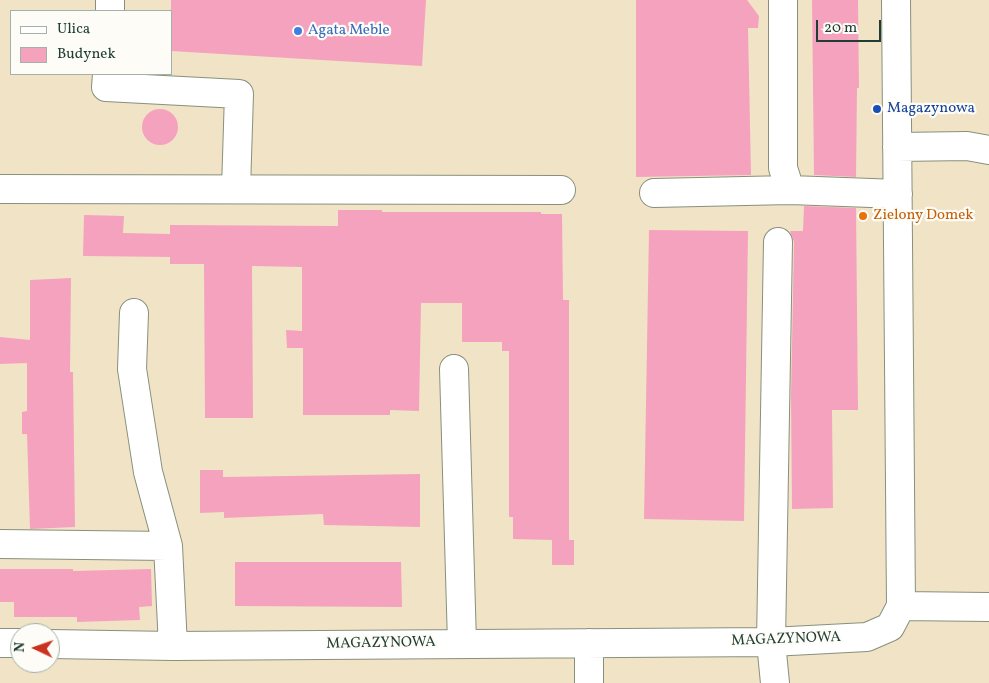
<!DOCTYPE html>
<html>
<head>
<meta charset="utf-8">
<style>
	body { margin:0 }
	#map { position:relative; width:989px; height:683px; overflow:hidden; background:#f1e3c6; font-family:Vollkorn,serif }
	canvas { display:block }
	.legend { position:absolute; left:10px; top:10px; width:162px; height:65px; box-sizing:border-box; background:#fdfcf7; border:1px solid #a4b0a9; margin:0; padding:6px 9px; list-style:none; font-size:15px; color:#1f3d34 }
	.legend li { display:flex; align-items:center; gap:10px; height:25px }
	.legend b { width:25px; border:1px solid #a4b0a9 }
	.north { position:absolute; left:10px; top:623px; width:50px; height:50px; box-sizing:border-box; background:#fdfcf7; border:1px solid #a4b0a9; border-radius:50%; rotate:273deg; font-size:14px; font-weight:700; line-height:20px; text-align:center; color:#1f3d34 }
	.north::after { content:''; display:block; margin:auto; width:18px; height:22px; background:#c8321e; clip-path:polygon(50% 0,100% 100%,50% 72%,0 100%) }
	.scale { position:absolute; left:816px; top:20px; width:65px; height:22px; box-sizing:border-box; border:2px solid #1f3d34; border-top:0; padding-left:6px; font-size:15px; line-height:18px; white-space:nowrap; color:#1f3d34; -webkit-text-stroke:4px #fdfcf7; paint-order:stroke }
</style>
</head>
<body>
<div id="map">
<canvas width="989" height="683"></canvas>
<ul class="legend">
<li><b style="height:6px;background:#fff"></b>Ulica</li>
<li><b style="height:14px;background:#f5a2bf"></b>Budynek</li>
</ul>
<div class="north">N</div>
<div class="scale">20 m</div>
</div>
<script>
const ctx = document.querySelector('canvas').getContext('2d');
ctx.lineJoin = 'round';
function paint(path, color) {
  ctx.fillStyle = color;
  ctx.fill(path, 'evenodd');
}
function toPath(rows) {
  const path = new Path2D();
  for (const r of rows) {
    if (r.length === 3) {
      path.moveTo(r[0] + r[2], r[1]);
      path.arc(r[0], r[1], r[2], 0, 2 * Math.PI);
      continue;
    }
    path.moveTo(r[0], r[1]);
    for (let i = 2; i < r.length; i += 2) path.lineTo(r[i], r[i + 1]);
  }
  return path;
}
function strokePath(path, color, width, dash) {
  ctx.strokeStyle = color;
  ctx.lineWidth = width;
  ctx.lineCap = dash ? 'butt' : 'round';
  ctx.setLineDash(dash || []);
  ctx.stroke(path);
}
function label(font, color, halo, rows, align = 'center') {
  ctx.font = font + ' Vollkorn,serif';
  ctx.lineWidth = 4.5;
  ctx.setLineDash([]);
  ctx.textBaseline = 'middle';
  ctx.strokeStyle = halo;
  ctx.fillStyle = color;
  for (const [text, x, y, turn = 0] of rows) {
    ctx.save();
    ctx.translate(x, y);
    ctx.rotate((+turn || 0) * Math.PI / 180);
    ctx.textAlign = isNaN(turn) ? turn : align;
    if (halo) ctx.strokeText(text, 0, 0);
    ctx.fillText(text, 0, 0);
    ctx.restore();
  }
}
const building = toPath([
	[171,0,426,0,422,66,171,51],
	[636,0,747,0,759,16,758,28,748,28,751,175,636,177],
	[812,0,858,0,859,88,857,88,856,177,814,175],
	[160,127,18],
	[804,206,856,208,858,410,832,410,833,508,792,509,791,396,794,242,790,231,803,231],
	[338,210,382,210,382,212,541,212,541,214,562,214,563,300,569,300,569,540,574,540,574,565,552,565,552,540,513,539,513,517,509,517,509,351,502,351,502,342,462,342,462,303,421,303,419,411,390,410,390,415,303,415,303,348,287,348,286,330,302,331,302,267,252,266,253,418,205,418,204,264,170,264,170,257,83,256,84,215,124,216,123,233,170,234,170,225,338,226],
	[649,230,748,231,744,521,644,519],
	[71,278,70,372,73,372,75,527,30,529,27,434,22,434,22,412,27,411,27,363,0,364,0,337,30,340,30,280],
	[200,470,223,470,223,477,420,474,420,527,324,525,323,514,224,518,224,512,200,513],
	[235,562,401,562,402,607,235,606],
	[0,569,73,569,73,571,151,569,152,606,139,607,140,620,77,622,77,617,14,617,14,602,0,602]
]);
const minor = toPath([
	[783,0,783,168,790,190,898,194],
	[110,11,110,0],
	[107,74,106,87,239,94,236,189],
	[897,147,967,146,989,150],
	[0,189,561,190],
	[654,193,790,190],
	[134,313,132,369,148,472,168,546,173,646],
	[454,369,462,643],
	[0,544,168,546],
	[901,606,989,607],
	[0,643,20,643],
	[589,643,589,683],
	[50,644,173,646,771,642,867,637,890,627,901,606,896,0],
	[775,683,771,642,778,242]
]);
const markers = [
	[298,31,5,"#3f7fe0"],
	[877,109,5,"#1a4fb4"],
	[863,216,5,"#e8710a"]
];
const shopNames = [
	["Agata Meble",308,31]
];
const transitNames = [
	["Magazynowa",887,109]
];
const foodNames = [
	["Zielony Domek",873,216]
];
const streetNames = [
	["MAGAZYNOWA",786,640,-2],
	["MAGAZYNOWA",381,644,-1]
];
paint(building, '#f5a2bf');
strokePath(minor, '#88907d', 30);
strokePath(minor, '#fff', 28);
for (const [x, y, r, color] of markers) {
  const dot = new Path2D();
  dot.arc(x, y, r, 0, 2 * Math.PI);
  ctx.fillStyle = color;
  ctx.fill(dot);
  strokePath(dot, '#fdfcf7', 2);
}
label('15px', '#366cbe', '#fdfcf7', shopNames, 'left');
label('15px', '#164399', '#fdfcf7', transitNames, 'left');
label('15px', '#c56008', '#fdfcf7', foodNames, 'left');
label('15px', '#1f3d34', '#fdfcf7', streetNames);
</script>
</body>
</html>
